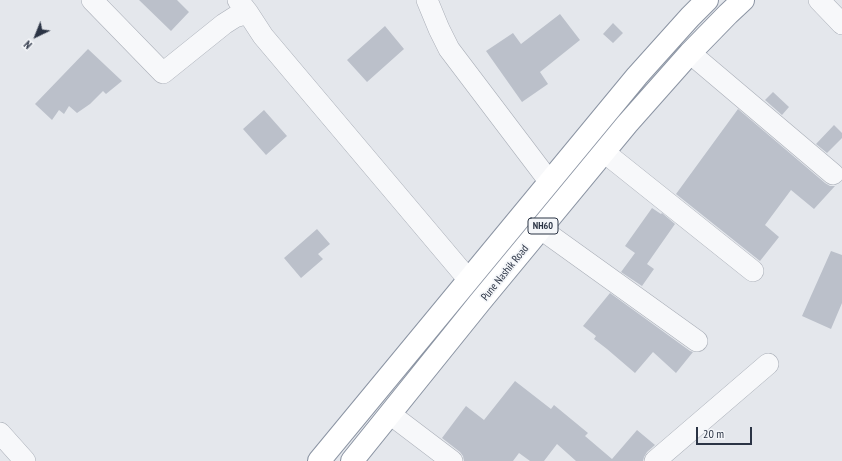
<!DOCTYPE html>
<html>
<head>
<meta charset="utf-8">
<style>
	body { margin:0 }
	#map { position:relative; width:842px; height:461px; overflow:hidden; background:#e4e7ec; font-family:"PT Sans Narrow",sans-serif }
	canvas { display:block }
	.north { position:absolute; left:16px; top:16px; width:40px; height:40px; -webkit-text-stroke:3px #f4f6f9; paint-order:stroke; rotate:223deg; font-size:11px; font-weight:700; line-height:16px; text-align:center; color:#2b3445 }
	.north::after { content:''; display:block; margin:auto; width:14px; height:18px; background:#2b3445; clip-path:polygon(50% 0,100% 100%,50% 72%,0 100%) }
	.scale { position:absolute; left:696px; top:427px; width:56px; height:18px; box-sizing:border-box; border:2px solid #2b3445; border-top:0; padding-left:5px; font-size:12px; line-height:14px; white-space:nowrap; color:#2b3445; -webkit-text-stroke:3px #f4f6f9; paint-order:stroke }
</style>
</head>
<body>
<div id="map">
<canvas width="842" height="461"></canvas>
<div class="north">N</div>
<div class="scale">20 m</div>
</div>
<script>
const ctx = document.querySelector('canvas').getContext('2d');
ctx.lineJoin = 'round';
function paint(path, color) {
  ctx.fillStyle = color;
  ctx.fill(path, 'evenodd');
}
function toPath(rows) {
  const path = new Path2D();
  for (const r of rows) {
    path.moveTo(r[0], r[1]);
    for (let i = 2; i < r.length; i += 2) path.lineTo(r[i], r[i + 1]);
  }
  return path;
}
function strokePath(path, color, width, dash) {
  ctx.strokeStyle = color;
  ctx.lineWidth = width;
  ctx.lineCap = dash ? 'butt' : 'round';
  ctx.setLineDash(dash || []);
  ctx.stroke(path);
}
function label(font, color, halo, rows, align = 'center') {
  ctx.font = font + ' "PT Sans Narrow",sans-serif';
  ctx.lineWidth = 3.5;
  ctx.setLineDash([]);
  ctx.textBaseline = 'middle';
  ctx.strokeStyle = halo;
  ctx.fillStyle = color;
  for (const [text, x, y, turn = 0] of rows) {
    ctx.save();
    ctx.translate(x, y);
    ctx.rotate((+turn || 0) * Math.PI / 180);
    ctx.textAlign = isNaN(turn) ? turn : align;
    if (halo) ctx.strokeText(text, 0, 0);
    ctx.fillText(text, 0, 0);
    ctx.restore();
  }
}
const building = toPath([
	[139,0,177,0,189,12,171,31],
	[560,14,580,40,540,72,548,84,522,102,486,51,513,33,521,44],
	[613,23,623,33,613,43,603,34],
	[385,26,404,49,367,82,347,60],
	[88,49,122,81,106,94,103,91,90,104,77,113,69,106,64,114,59,110,52,120,35,104],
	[773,92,789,107,782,115,765,100],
	[738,109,825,183,830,186,835,186,814,209,791,190,765,225,779,237,760,261,676,194],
	[264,110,287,136,266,155,243,129],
	[834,125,842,133,842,138,827,153,816,144],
	[652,208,661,214,662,213,675,224,647,264,654,269,642,286,621,272,635,253,625,246],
	[317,229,330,244,318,254,323,259,301,278,284,258],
	[831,251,842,255,842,303,831,329,802,316],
	[610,293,690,351,693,352,676,373,653,352,635,373,607,349,594,339,596,336,583,326],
	[515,381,551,409,554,405,588,433,585,436,612,459,637,430,655,445,647,452,644,457,643,461,576,461,557,444,544,461,530,461,519,453,513,461,464,461,463,456,460,452,442,438,466,406,484,420]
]);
const minor = toPath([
	[92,0,163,73,224,24,235,17,248,13],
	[238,0,248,13,263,36,468,279],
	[427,0,439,29,449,49,549,181],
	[819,0,842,24],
	[690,53,833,174],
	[604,152,753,271],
	[541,229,697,341],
	[390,414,452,461],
	[0,433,25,461],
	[655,461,768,364]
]);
const highway = toPath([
	[319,461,637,76,690,17,707,0],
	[352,461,480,302,627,124,690,53,728,14,743,0]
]);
const shields = [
	[543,226,30]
];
const shieldNames = [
	["NH60",543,226]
];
const streetNames = [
	["Pune Nashik Road",505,273,-51]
];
paint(building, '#bbc0ca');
strokePath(minor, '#a9aeb7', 22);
strokePath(highway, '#8b94a3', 24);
strokePath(minor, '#f7f8fa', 21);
strokePath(highway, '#fff', 22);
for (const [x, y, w] of shields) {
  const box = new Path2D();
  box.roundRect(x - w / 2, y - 8, w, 16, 3);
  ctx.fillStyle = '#f4f6f9';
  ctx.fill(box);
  strokePath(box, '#2b3445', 1);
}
label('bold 10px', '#2b3445', null, shieldNames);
label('11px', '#2b3445', '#f4f6f9', streetNames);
</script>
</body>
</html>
